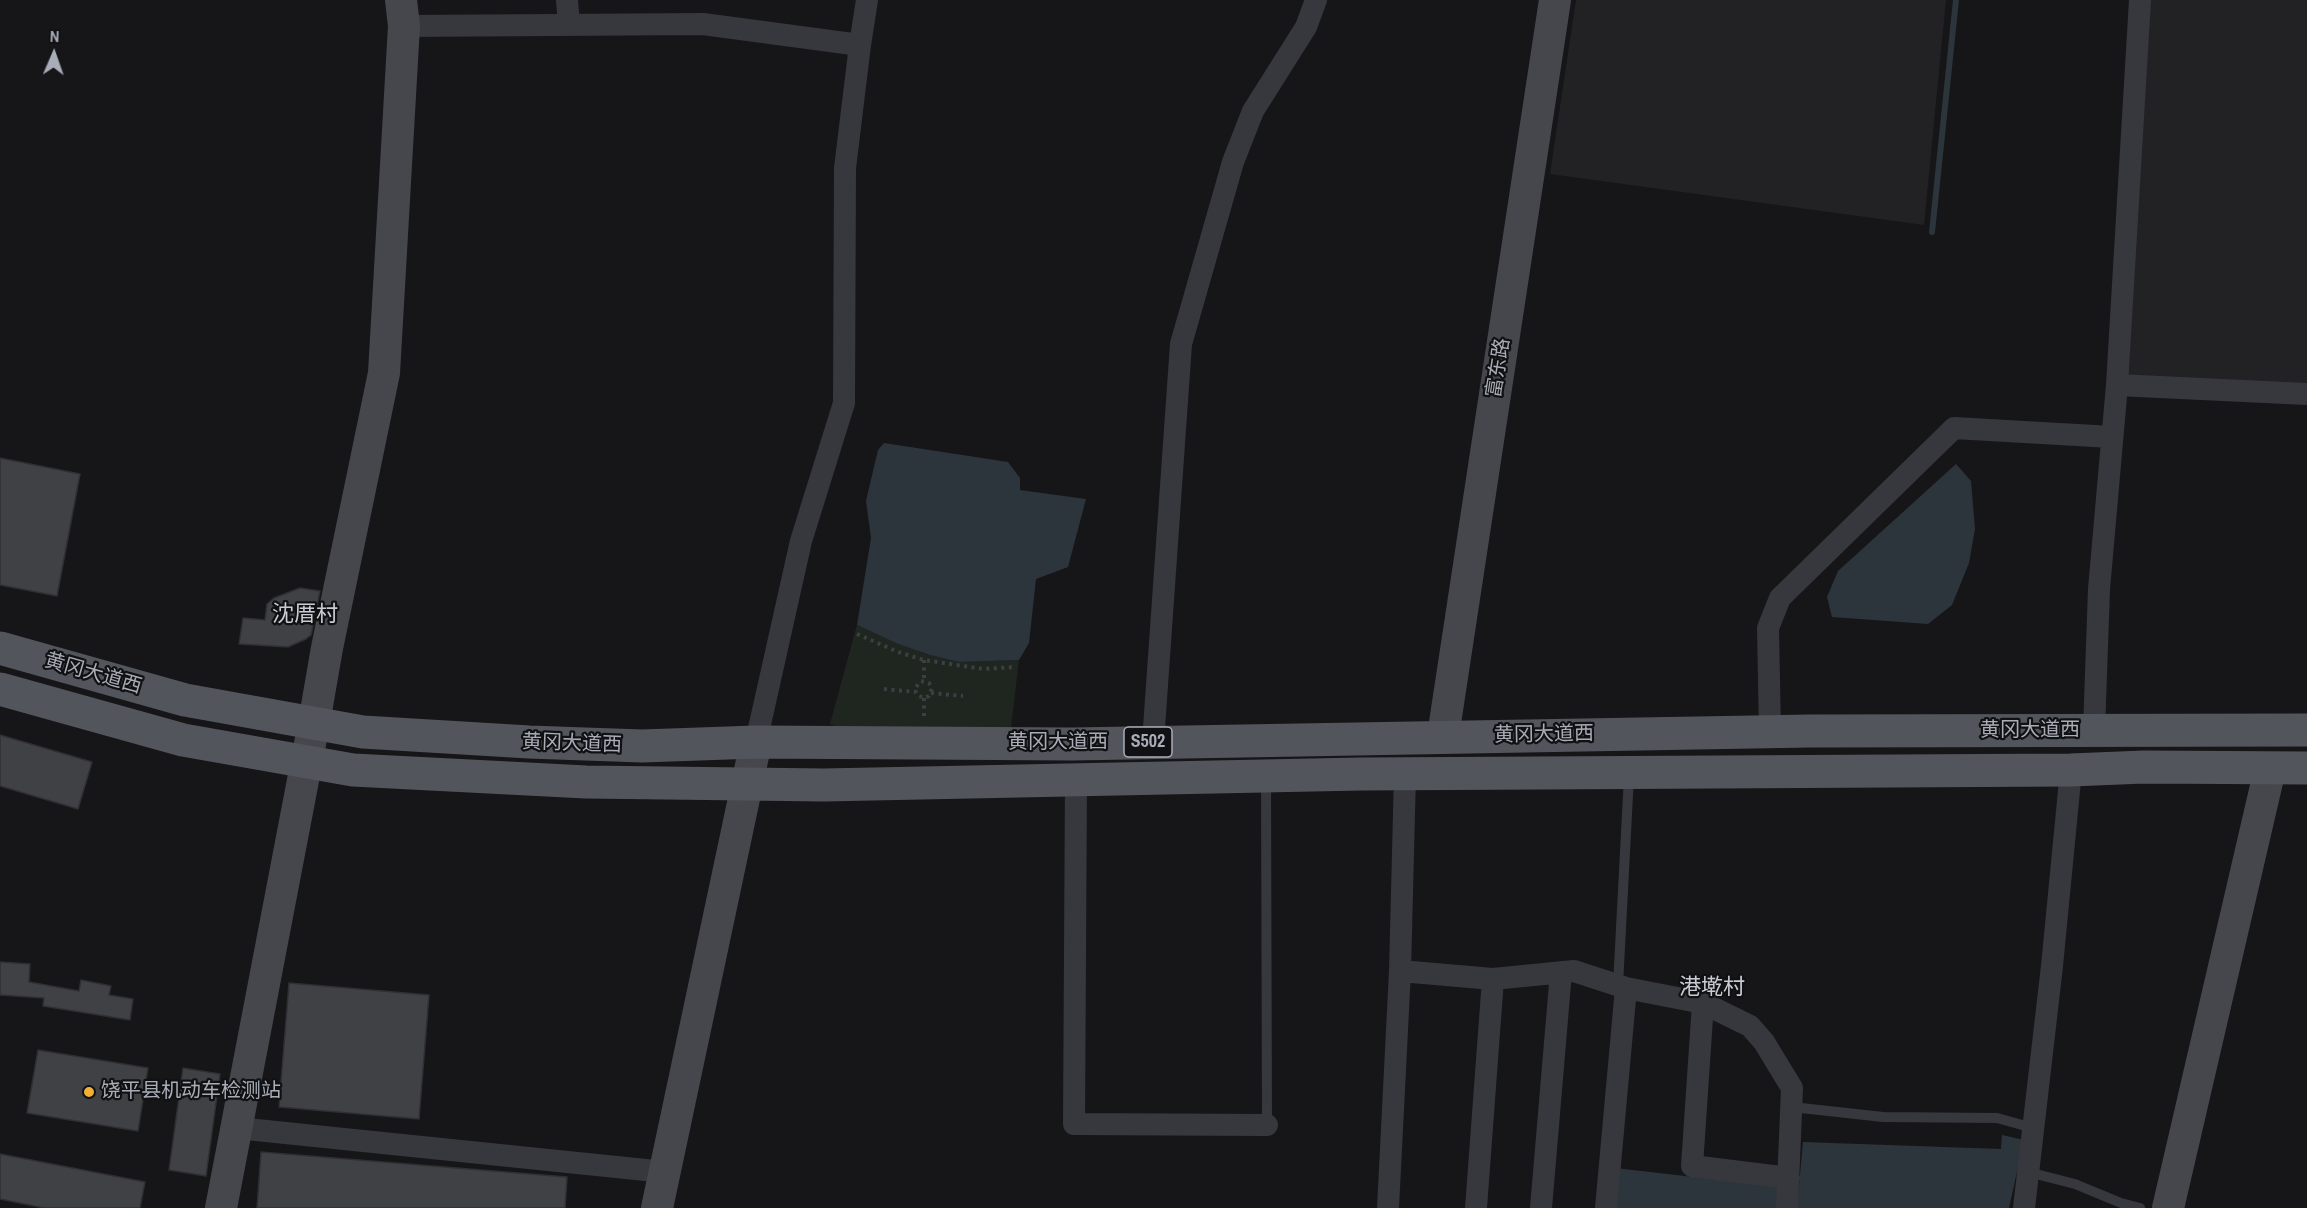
<!DOCTYPE html>
<html>
<head>
<meta charset="utf-8">
<style>
	body { margin:0 }
	#map { position:relative; width:2307px; height:1208px; overflow:hidden; background:#161618; font-family:"Archivo Narrow",sans-serif }
	canvas { display:block }
	.north { position:absolute; left:24px; top:24px; width:60px; height:60px; -webkit-text-stroke:4px #111113; paint-order:stroke; rotate:2deg; font-size:16px; font-weight:700; line-height:24px; text-align:center; color:#a8adb8 }
	.north::after { content:''; display:block; margin:auto; width:21px; height:27px; background:#a8adb8; clip-path:polygon(50% 0,100% 100%,50% 72%,0 100%) }
</style>
</head>
<body>
<div id="map">
<canvas width="2307" height="1208"></canvas>
<div class="north">N</div>
</div>
<script>
const ctx = document.querySelector('canvas').getContext('2d');
ctx.lineJoin = 'round';
function paint(path, color) {
  ctx.fillStyle = color;
  ctx.fill(path, 'evenodd');
}
function toPath(rows) {
  const path = new Path2D();
  for (const r of rows) {
    path.moveTo(r[0], r[1]);
    for (let i = 2; i < r.length; i += 2) path.lineTo(r[i], r[i + 1]);
  }
  return path;
}
function strokePath(path, color, width, dash) {
  ctx.strokeStyle = color;
  ctx.lineWidth = width;
  ctx.lineCap = dash ? 'butt' : 'round';
  ctx.setLineDash(dash || []);
  ctx.stroke(path);
}
function label(font, color, halo, rows, align = 'center') {
  ctx.font = font + ' "Archivo Narrow","Noto Sans SC",sans-serif';
  ctx.lineWidth = 4.5;
  ctx.setLineDash([]);
  ctx.textBaseline = 'middle';
  ctx.strokeStyle = halo;
  ctx.fillStyle = color;
  for (const [text, x, y, turn = 0] of rows) {
    ctx.save();
    ctx.translate(x, y);
    ctx.rotate((+turn || 0) * Math.PI / 180);
    ctx.textAlign = isNaN(turn) ? turn : align;
    if (halo) ctx.strokeText(text, 0, 0);
    ctx.fillText(text, 0, 0);
    ctx.restore();
  }
}
const built = toPath([
	[1576,0,1946,0,1924,225,1550,174],
	[2140,0,2307,0,2307,394,2117,385]
]);
const green = toPath([
	[857,625,898,644,930,655,959,662,1019,660,1011,728,839,728,830,724]
]);
const water = toPath([
	[884,443,1008,462,1020,478,1020,490,1086,499,1068,567,1036,579,1029,643,1019,660,959,662,930,655,898,644,857,625,871,538,866,501,878,450],
	[1956,464,1971,481,1975,529,1969,563,1952,605,1928,624,1832,617,1827,597,1838,571],
	[2002,1135,2024,1140,2009,1208,1797,1208,1803,1142,2001,1149],
	[1615,1168,1781,1187,1779,1208,1611,1208]
]);
const stream = toPath([
	[1932,232,1956,0]
]);
const building = toPath([
	[0,458,80,474,57,596,0,585,0,458],
	[300,588,320,591,311,635,306,639,288,647,239,644,243,618,265,620,267,604,274,598,300,588],
	[0,735,92,762,78,809,0,786,0,735],
	[0,962,30,964,29,982,79,991,81,980,111,986,109,995,133,999,130,1020,43,1006,44,998,0,995,0,962],
	[289,983,429,995,419,1119,279,1107,289,983],
	[38,1050,148,1068,138,1131,27,1113,38,1050],
	[183,1068,220,1074,206,1176,169,1170,183,1068],
	[261,1152,567,1177,565,1208,257,1208,261,1152],
	[0,1154,145,1182,140,1208,44,1208,0,1199,0,1154]
]);
const path = toPath([
	[857,634,898,652,924,660,983,669,1015,667],
	[924,660,924,680],
	[884,689,916,692,919,696,924,698,929,696,932,688,929,683,921,681,916,687,916,692],
	[931,693,963,696],
	[924,698,924,718]
]);
const lane = toPath([
	[1266,780,1267,1125],
	[1618,985,1629,776],
	[1792,1107,1883,1117,1997,1118,2033,1128],
	[2028,1172,2075,1184,2121,1203,2140,1208]
]);
const street = toPath([
	[567,0,569,25],
	[404,26,703,24,860,45],
	[2117,385,2307,394],
	[2094,731,2099,589,2117,385,2140,0],
	[1770,732,1768,628,1780,598,1954,428,2112,437],
	[756,742,801,541,844,403,845,168,860,45,867,0],
	[1153,742,1181,344,1233,162,1253,111,1306,27,1316,0],
	[1076,780,1074,1124,1267,1125],
	[1400,971,1493,979,1574,971,1626,988,1703,1003,1750,1026,1764,1042,1792,1088,1787,1208],
	[1703,1003,1692,1166,1789,1178],
	[237,1128,665,1172],
	[1388,1208,1400,971,1405,774],
	[1476,1208,1493,979],
	[1541,1208,1561,972],
	[1606,1208,1626,988],
	[2024,1208,2052,966,2071,770]
]);
const secondary = toPath([
	[1443,736,1555,0],
	[221,1208,314,723,327,648,384,373,404,26,401,0],
	[657,1208,756,742],
	[2168,1208,2270,769]
]);
const primary = toPath([
	[0,648,185,700,363,732,529,742,642,746,756,742,1072,744,1810,731,2307,730],
	[0,689,183,740,353,770,586,782,824,785,1361,774,2071,770,2144,767,2307,768]
]);
const markers = [
	[89,1092,6,"#f2b134"]
];
const shields = [
	[1148,742,48]
];
const shieldNames = [
	["S502",1148,742]
];
const streetNames = [
	["富东路",1499,368,-81],
	["黄冈大道西",93,674,16],
	["黄冈大道西",2030,731],
	["黄冈大道西",1544,735,-1],
	["黄冈大道西",1058,743],
	["黄冈大道西",572,744,2]
];
const poiNames = [
	["饶平县机动车检测站",101,1092]
];
const quarterNames = [
	["沈厝村",305,615],
	["港墘村",1712,988]
];
paint(built, '#222225');
paint(green, '#1e261f');
paint(water, '#2c353c');
strokePath(stream, '#2c353c', 6);
paint(building, '#404145');
strokePath(building, '#303034', 1.5);
strokePath(path, '#3d3f44', 4, [3, 4.5]);
strokePath(lane, '#37383d', 10);
strokePath(street, '#37383d', 22);
strokePath(secondary, '#45474d', 32);
strokePath(primary, '#53555c', 33);
for (const [x, y, r, color] of markers) {
  const dot = new Path2D();
  dot.arc(x, y, r, 0, 2 * Math.PI);
  ctx.fillStyle = color;
  ctx.fill(dot);
  strokePath(dot, '#111113', 2);
}
for (const [x, y, w] of shields) {
  const box = new Path2D();
  box.roundRect(x - w / 2, y - 15, w, 30, 4.5);
  ctx.fillStyle = '#111113';
  ctx.fill(box);
  strokePath(box, '#a8adb8', 1.5);
}
label('bold 18px', '#a8adb8', null, shieldNames);
label('20px', '#a8adb8', '#111113', streetNames);
label('20px', '#a8adb8', '#111113', poiNames, 'left');
label('22px', '#c9ccd4', '#111113', quarterNames);
</script>
</body>
</html>
